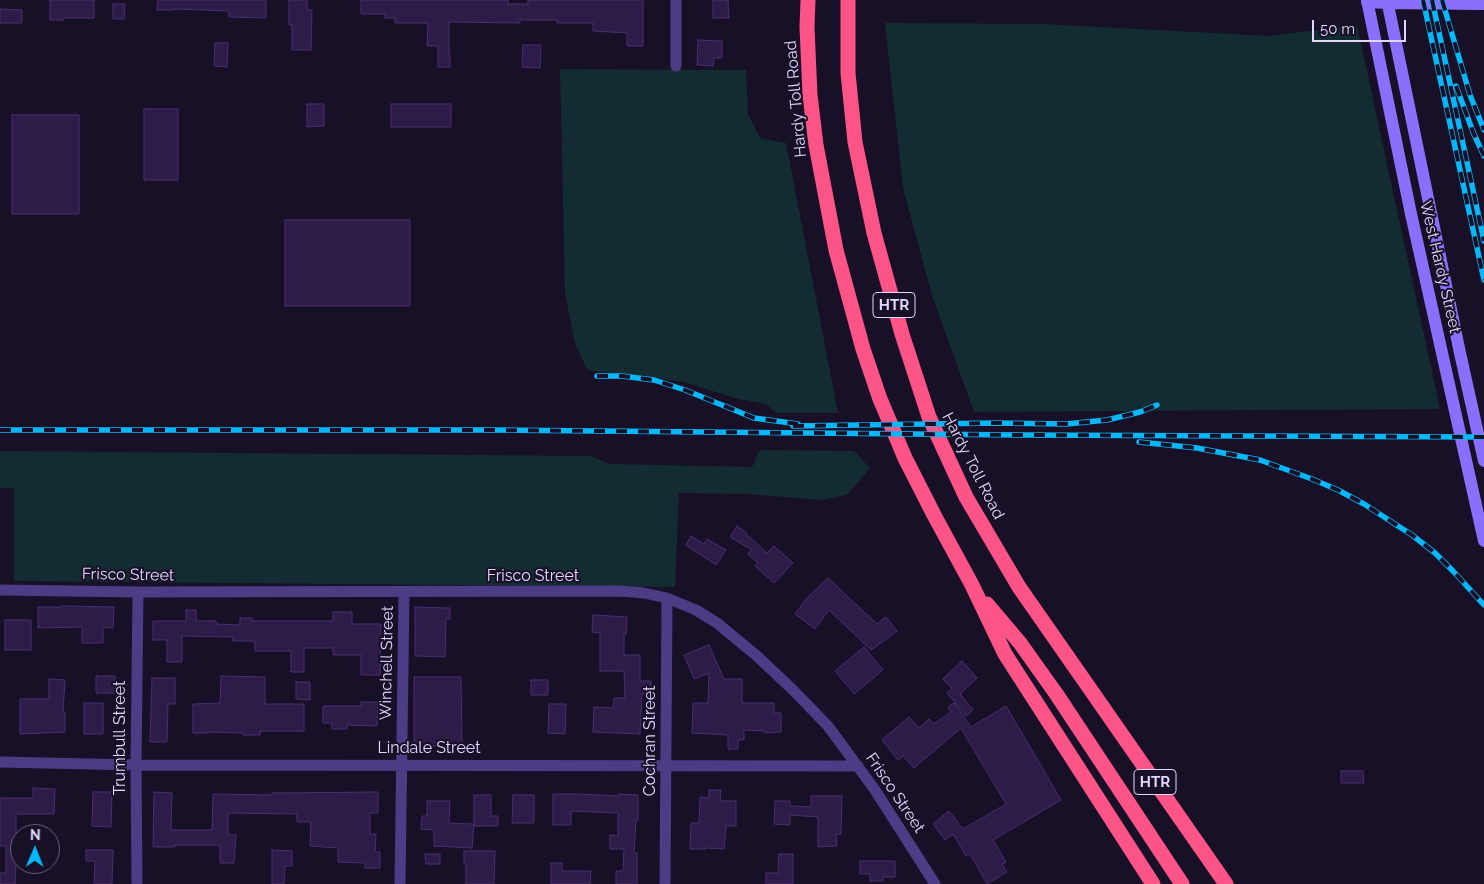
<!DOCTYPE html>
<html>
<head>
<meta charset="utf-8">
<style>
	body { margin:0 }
	#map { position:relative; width:1484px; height:884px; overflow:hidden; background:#181027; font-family:Raleway,sans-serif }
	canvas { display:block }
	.north { position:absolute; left:10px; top:824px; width:50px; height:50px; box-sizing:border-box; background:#181027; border:1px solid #695f7d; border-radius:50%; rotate:1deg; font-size:14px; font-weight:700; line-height:20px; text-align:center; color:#e2d6fe }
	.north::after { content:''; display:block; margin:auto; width:18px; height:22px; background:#06b8fa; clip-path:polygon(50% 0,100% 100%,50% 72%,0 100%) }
	.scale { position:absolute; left:1312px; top:20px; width:94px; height:22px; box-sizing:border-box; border:2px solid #e2d6fe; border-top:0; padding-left:6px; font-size:15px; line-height:18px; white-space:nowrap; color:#e2d6fe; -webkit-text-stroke:4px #181027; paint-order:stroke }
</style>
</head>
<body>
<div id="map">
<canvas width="1484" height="884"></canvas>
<div class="north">N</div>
<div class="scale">50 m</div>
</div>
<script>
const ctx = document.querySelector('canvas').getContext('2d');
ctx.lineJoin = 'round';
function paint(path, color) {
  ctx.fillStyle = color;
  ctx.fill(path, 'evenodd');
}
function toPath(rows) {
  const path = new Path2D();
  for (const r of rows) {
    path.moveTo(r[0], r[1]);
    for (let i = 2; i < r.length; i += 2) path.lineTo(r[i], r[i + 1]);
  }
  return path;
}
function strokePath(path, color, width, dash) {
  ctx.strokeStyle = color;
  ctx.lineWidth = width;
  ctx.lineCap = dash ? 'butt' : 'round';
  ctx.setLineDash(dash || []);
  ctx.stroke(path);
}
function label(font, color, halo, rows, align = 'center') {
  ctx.font = font + ' Raleway,sans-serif';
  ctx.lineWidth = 4;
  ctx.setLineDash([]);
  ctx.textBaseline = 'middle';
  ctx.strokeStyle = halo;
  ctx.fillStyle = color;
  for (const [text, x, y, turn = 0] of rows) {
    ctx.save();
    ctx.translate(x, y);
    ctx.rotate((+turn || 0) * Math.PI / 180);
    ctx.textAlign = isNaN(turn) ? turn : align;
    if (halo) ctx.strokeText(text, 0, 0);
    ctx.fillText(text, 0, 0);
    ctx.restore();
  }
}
const green = toPath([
	[885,23,1043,24,1270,36,1357,25,1440,409,974,412,932,295,903,188],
	[560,69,746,70,748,114,760,138,786,143,838,413,776,413,766,404,738,399,684,382,587,370,575,343,565,293],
	[760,450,854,451,870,468,847,495,822,500,747,494,679,493,675,587,14,581,14,488,0,488,0,451,590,456,611,464,752,467]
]);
const building = toPath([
	[50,0,94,0,94,18,63,18,63,20,50,20,50,0],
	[158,0,266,0,266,18,229,17,229,11,174,9,174,10,157,10,158,0],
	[289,0,307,0,307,10,312,10,311,50,292,50,292,25,289,25,289,0],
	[361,0,508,0,508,4,528,4,528,0,643,0,643,46,627,46,627,33,593,31,593,23,557,23,557,20,520,20,520,23,449,22,449,55,450,55,450,67,438,67,438,46,427,46,428,23,395,23,395,18,385,18,385,14,361,14,361,0],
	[713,0,728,0,729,18,713,18,713,0],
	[113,4,125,4,124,19,113,19,113,4],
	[0,9,22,10,22,23,0,23,0,9],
	[698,40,722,41,722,58,714,58,713,66,697,65,698,40],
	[215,43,228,43,227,67,214,66,215,43],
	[523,45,541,45,540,68,522,67,523,45],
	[307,104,324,104,324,126,307,127,307,104],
	[391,104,451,104,451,127,391,127,391,104],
	[144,109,178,109,178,180,144,180,144,109],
	[12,115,79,115,79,214,12,214,12,115],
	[285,220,410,220,410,306,285,306,285,220],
	[737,526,747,533,746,534,767,553,774,546,793,563,774,583,755,566,758,563,748,554,752,550,730,537,737,526],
	[691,536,704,544,707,539,726,550,716,565,686,545,691,536],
	[828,578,877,624,886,617,897,631,871,650,829,610,815,629,795,614,807,598,828,578],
	[61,606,114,607,113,628,103,627,103,643,82,643,82,627,38,628,38,607,61,607,61,606],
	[415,607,450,608,450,619,446,619,445,657,415,656,415,607],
	[186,610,196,610,196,621,216,621,216,624,240,625,240,618,252,618,252,621,333,621,333,612,352,612,352,624,381,624,380,675,361,675,361,655,333,655,333,648,304,648,304,672,291,672,291,651,255,651,255,641,233,641,233,637,182,636,182,662,167,662,167,640,153,640,153,621,186,621,186,610],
	[593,615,627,617,626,634,624,634,624,655,640,655,640,681,651,681,651,694,642,694,640,734,593,732,594,707,613,708,614,698,625,698,624,671,600,671,600,633,592,632,593,615],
	[5,620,31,620,31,650,5,650,5,620],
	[709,645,724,679,742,679,742,703,774,703,774,713,781,713,781,732,765,733,765,731,744,730,744,740,738,740,738,749,728,749,728,735,692,733,693,703,708,703,709,673,694,679,684,655,709,645],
	[864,647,883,670,854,694,835,671,864,647],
	[962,661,977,678,960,694,973,710,966,716,947,693,952,688,943,679,962,661],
	[96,676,115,676,115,693,96,693,96,676],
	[221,676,265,677,265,704,304,704,304,731,260,731,260,735,243,735,243,733,207,732,207,733,193,733,193,704,220,703,221,676],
	[414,677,461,677,462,746,414,746,414,677],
	[152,678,175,678,175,704,168,704,167,742,150,742,152,678],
	[49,679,65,680,63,712,65,712,65,732,20,734,20,699,49,699,49,679],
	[531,680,548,680,548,695,531,695,531,680],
	[296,682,310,682,310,700,296,699,296,682],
	[361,702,378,702,377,726,347,725,347,729,332,729,332,723,323,723,323,706,361,706,361,702],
	[84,703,103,703,103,734,84,734,84,703],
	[954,703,971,727,1006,706,1061,800,993,840,1006,862,1002,864,1007,872,987,884,970,854,966,856,953,834,945,840,933,824,949,811,963,829,1006,804,961,728,914,768,903,756,898,760,882,740,909,717,919,728,929,719,934,724,951,712,948,707,954,703],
	[549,704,566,704,565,734,548,733,549,704],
	[1341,771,1363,771,1364,783,1341,783,1341,771],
	[33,788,55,789,54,814,16,814,16,833,20,833,20,865,16,865,15,884,0,884,0,873,6,873,6,846,0,846,0,798,33,798,33,788],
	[709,790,721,790,720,801,736,801,736,826,726,826,724,849,706,848,706,849,690,849,691,823,699,823,700,797,709,798,709,790],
	[93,792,112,792,111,827,92,826,93,792],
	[154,792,172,793,171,830,212,830,213,794,272,795,272,793,378,792,378,813,370,813,370,834,376,834,375,852,380,852,380,868,365,868,365,863,338,862,338,848,310,846,311,822,297,822,297,814,228,813,228,835,236,835,234,863,220,863,220,845,175,845,175,847,153,847,154,792],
	[553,794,581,794,618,796,618,794,638,795,638,820,636,820,634,853,637,853,637,884,616,884,616,871,623,871,624,849,610,849,610,835,618,836,618,813,571,811,571,825,553,825,553,794],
	[474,795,491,795,491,816,498,816,498,826,474,826,474,795],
	[513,795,534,795,534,823,512,823,513,795],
	[811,796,842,796,841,834,836,834,837,846,818,847,818,817,790,815,790,825,774,824,775,801,790,801,790,806,811,807,811,796],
	[427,801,450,801,449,823,474,824,472,848,434,846,434,830,421,829,422,816,427,816,427,801],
	[86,850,113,850,112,884,94,884,95,861,86,861,86,850],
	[272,850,292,851,292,866,285,866,284,884,272,884,272,850],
	[464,851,495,851,494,884,466,884,466,864,464,864,464,851],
	[425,854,440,854,440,864,426,864,425,854],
	[779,854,793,854,793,884,766,884,766,873,778,873,779,854],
	[860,861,895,861,895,877,883,877,883,881,870,881,870,874,860,874,860,861],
	[551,863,562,863,562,871,591,871,590,884,551,884,551,863]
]);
const street = toPath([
	[676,0,676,66],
	[0,590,138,592,619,591,644,593,667,598,696,610,717,623,757,656,793,690,828,726,875,790,935,884],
	[0,762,136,765,858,766],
	[137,884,136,765,138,592],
	[400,884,404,593],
	[665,884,667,598]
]);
const secondary = toPath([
	[1367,0,1411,214,1484,541],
	[1387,0,1460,353,1484,461],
	[1367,2,1388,3,1484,4]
]);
const highway = toPath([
	[808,0,807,27,810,95,816,145,836,250,863,349,880,399,905,458,934,515,972,585,1005,654,1153,884],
	[848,0,848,73,855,142,874,233,902,334,929,417,966,497,1019,587,1226,884],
	[987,604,1020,643,1057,695,1182,884]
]);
const rail = toPath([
	[1423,0,1484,280],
	[1432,0,1484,241],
	[1442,0,1470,95,1484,130],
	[1456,86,1473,132,1484,156],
	[597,376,622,376,654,380,685,390,754,418,798,424],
	[793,426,995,423,1066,424,1107,420,1140,412,1157,405],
	[0,430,492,430,1019,435,1484,437],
	[1139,442,1197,448,1260,460,1312,479,1338,490,1364,504,1412,535,1435,553,1453,571,1484,605]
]);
const shields = [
	[894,305,42],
	[1155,782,42]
];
const shieldNames = [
	["HTR",894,305],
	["HTR",1155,782]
];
const streetNames = [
	["Hardy Toll Road",796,99,-95],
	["West Hardy Street",1440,267,77],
	["Hardy Toll Road",973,466,63],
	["Frisco Street",128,575,1],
	["Frisco Street",533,576],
	["Winchell Street",387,663,-89],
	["Trumbull Street",120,738,-90],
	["Cochran Street",650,741,-90],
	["Lindale Street",429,748],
	["Frisco Street",895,793,56]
];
paint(green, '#132c31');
paint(building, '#2c1c47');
strokePath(building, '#482f73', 1);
strokePath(street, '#4b3c85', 11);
strokePath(secondary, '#8b6ffc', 12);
strokePath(highway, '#fc5487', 15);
strokePath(rail, '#06b8fa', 5.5);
strokePath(rail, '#181027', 4, [11]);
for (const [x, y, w] of shields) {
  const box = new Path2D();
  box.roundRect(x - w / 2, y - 12.5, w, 25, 4);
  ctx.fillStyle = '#181027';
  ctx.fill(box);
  strokePath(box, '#e2d6fe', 1);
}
label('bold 15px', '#e2d6fe', null, shieldNames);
label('16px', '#e2d6fe', '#181027', streetNames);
</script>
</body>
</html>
